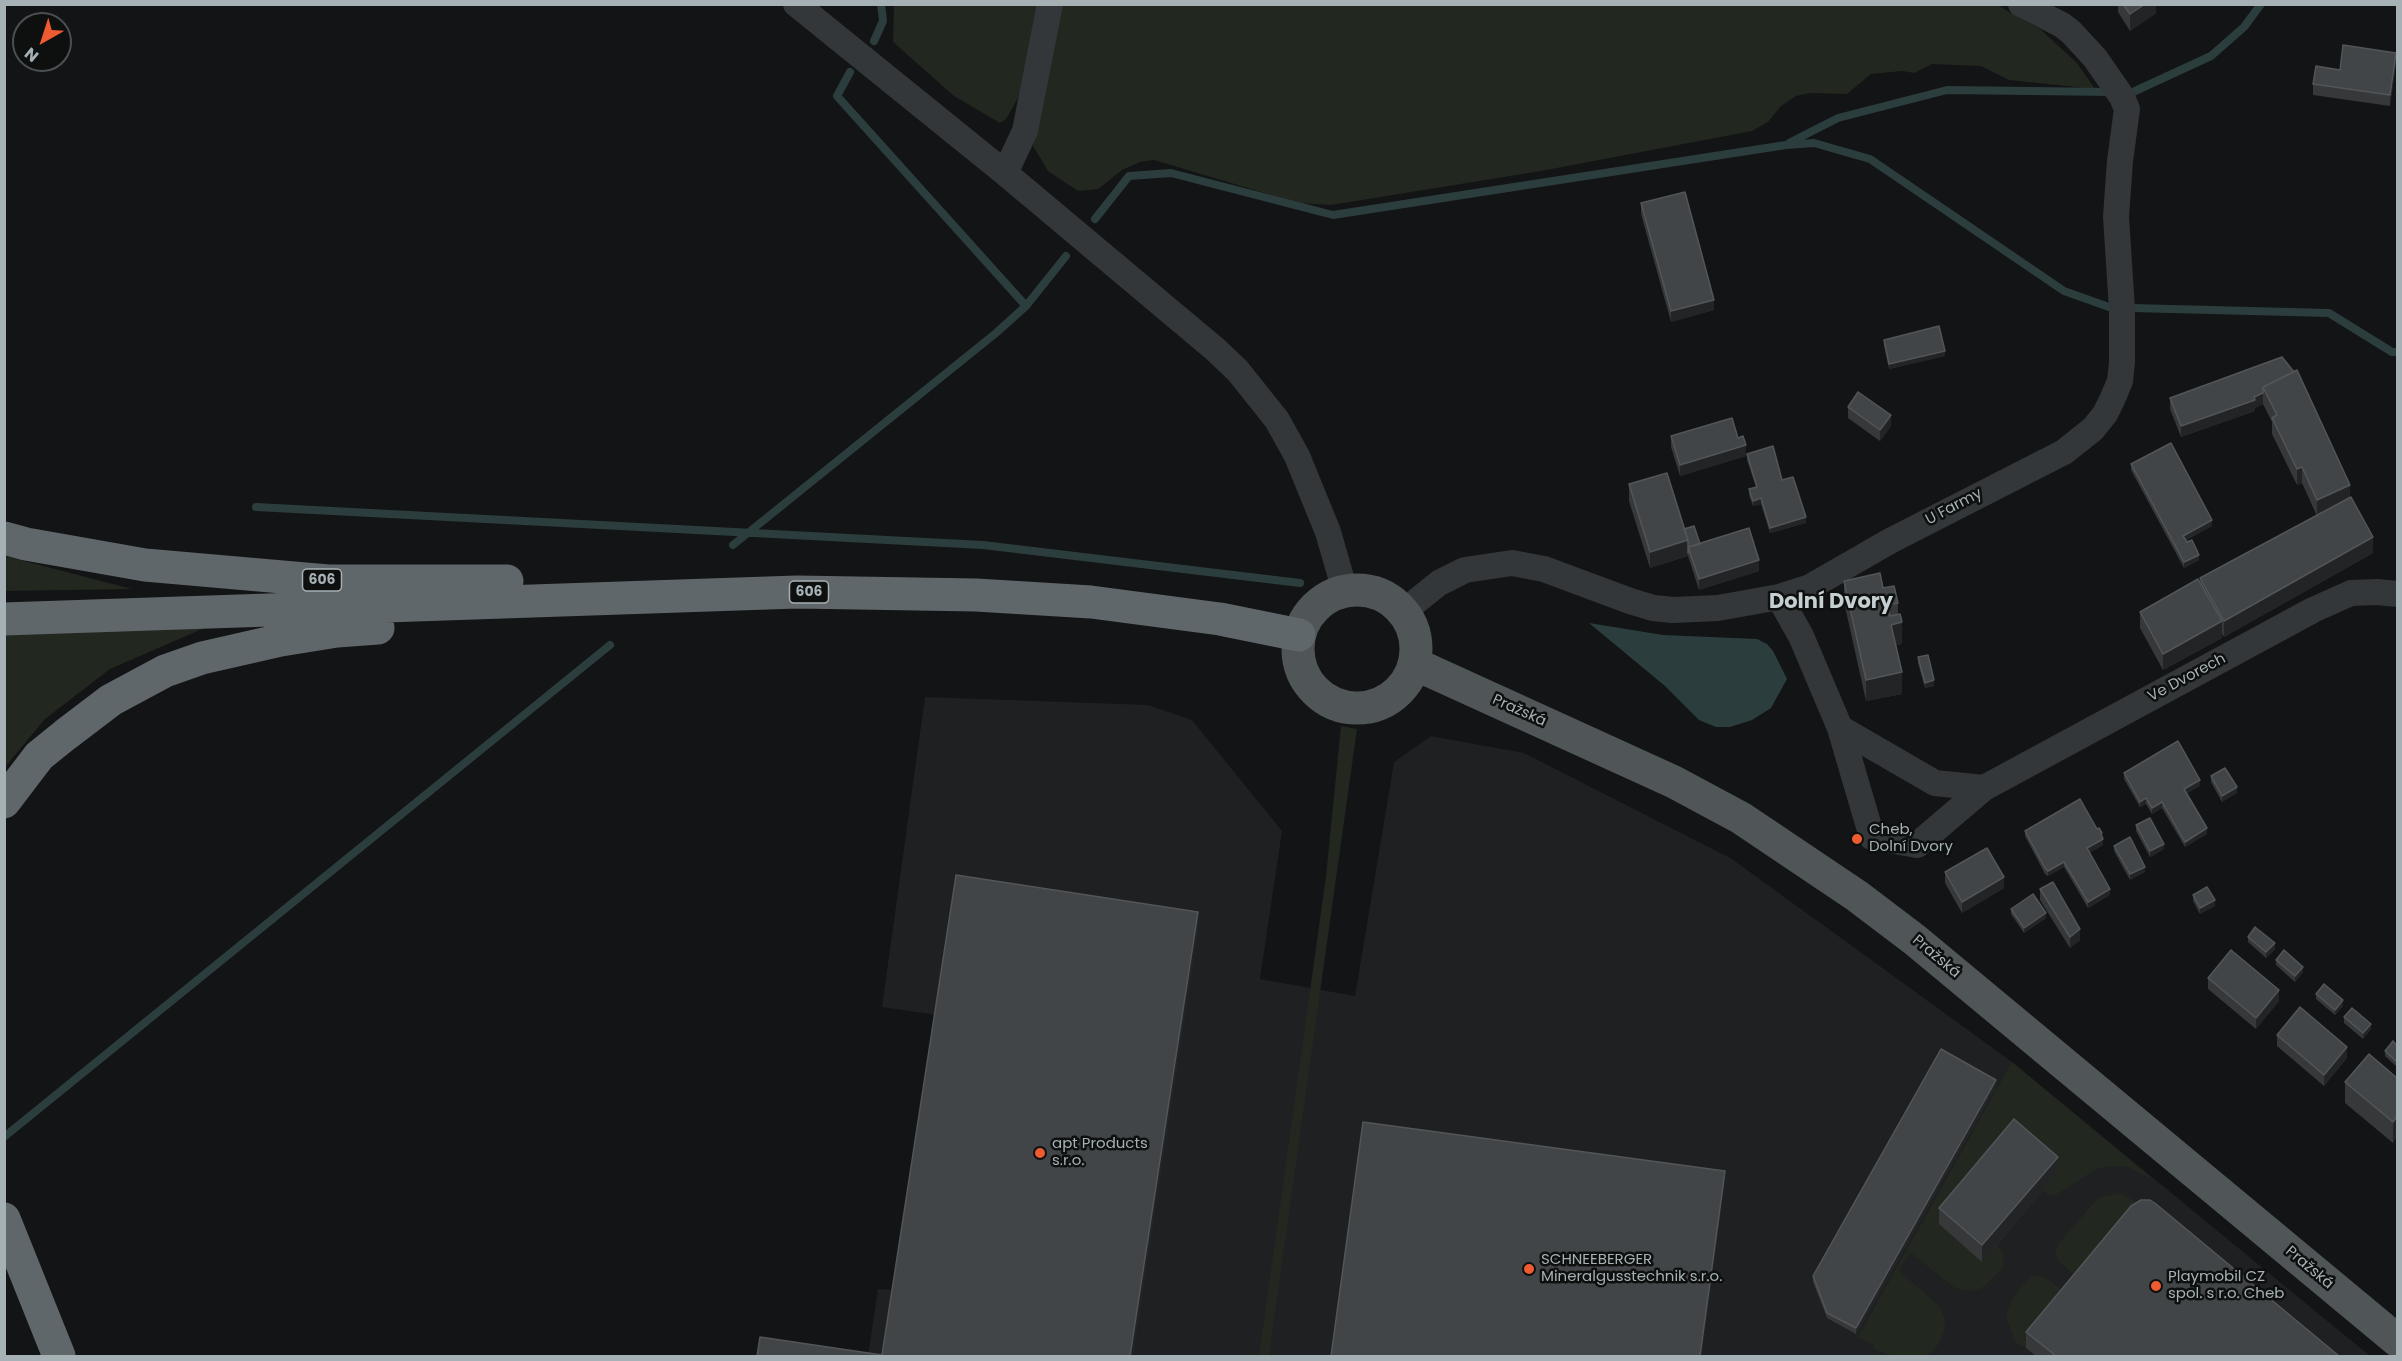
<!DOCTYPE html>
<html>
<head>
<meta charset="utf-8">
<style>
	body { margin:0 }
	#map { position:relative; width:2402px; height:1361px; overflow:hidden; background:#131415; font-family:Poppins,sans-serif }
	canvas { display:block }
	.frame { position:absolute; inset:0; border:6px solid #a5b1b5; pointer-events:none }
	.north { position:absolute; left:12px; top:12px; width:60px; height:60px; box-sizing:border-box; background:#0e0f0f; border:2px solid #4a5051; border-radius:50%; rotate:219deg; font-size:16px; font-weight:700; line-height:24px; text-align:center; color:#a5b1b5 }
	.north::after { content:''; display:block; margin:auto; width:21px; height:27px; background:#ef5b31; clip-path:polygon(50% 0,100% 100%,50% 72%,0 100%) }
</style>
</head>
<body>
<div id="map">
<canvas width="2402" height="1361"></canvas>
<div class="frame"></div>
<div class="north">N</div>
</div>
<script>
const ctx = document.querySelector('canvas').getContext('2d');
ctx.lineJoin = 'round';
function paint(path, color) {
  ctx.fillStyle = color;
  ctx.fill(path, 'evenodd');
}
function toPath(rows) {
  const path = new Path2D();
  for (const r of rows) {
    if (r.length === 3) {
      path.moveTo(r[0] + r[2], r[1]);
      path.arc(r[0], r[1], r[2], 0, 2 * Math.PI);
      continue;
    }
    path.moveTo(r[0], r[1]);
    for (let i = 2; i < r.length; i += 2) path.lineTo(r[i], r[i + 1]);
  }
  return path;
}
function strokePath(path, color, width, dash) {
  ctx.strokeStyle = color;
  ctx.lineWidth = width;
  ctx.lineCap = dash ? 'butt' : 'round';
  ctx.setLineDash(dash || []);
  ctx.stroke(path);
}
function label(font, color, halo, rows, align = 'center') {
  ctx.font = font + ' Poppins,sans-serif';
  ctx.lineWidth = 5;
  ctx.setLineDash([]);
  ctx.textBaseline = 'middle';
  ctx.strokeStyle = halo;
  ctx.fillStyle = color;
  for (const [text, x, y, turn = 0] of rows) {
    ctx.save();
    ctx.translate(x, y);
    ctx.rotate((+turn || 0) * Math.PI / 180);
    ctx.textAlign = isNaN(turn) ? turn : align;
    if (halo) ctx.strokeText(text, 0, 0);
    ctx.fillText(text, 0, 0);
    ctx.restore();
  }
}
const built = toPath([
	[925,697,1148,705,1192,720,1282,831,1260,979,1355,996,1394,762,1431,736,1524,753,1732,859,2012,1062,2370,1356,868,1356,878,1289,895,1290,937,1015,882,1007]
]);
const green = toPath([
	[894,5,1040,5,1018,98,1006,119,1000,123,954,96,893,42],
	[1062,5,1997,5,2040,29,2077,63,2095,89,2009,80,1981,66,1932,64,1914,73,1902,71,1871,74,1847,94,1810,93,1796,96,1781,106,1768,122,1752,131,1541,171,1331,205,1298,203,1154,160,1140,162,1122,170,1098,189,1078,191,1048,171,1033,146],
	[4,556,5,556,132,589,5,591],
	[209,626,110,669,45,719,5,767,5,633],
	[1341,726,1357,729,1269,1356,1259,1356,1326,876],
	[2012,1062,2155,1181,2128,1167,2111,1166,2096,1169,2056,1195,2051,1195,2043,1191,2057,1173,1997,1245,2004,1255,2003,1267,1988,1283,1980,1289,1969,1291,1955,1288,1911,1253,1898,1270,1940,1307,1944,1317,1945,1328,1940,1342,1932,1352,1925,1356,1892,1356,1873,1348,1874,1345,1858,1337],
	[2121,1193,2144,1207,2081,1282,2058,1260,2055,1252,2059,1243,2099,1197],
	[2033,1275,2046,1278,2070,1296,2026,1348,2015,1342,2006,1317,2010,1303,2020,1288]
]);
const water = toPath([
	[1589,623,1663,635,1757,639,1767,644,1773,651,1787,679,1771,708,1752,720,1730,727,1716,727,1699,720,1665,686]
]);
const stream = toPath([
	[874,41,883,21,881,4],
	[850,72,837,96,1026,306],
	[2125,92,2133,92,2211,56,2244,27,2261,4],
	[1789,143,1838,118,1947,90,2113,92],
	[1095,219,1129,176,1171,173,1333,215,1786,145,1814,143,1870,159,2064,291,2109,307],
	[2132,308,2329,313,2392,352,2398,352],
	[256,507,983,545,1300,583],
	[733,545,996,333,1026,306,1066,256],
	[4,1137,610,645]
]);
const minor = toPath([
	[796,4,1005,173,1216,350,1238,371,1277,420,1297,456,1328,532,1345,591],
	[1005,173,1025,131,1050,4],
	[1779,597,1801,636,1840,728,1872,837,1917,845,1984,788,1935,783,1840,728],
	[1403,612,1439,583,1465,570,1512,563,1544,569,1630,601,1653,608,1673,610,1718,608,1779,597,1810,587,1890,541,2064,452,2093,429,2105,414,2112,400,2120,381,2122,362,2122,309,2116,217,2120,161,2127,109,2122,97,2095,58,2071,32,2062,25,2021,4],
	[1984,788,2313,610,2351,593,2377,592,2398,594]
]);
const major = toPath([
	[1357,649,59],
	[1415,664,1674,782,1741,818,1857,896,1915,940,2398,1341]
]);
const highway = toPath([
	[4,538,26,544,145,565,328,581,507,581],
	[4,619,797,592,976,595,1091,602,1220,619,1299,635],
	[4,802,39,756,65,735,111,700,165,671,202,658,281,640,337,631,378,628],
	[4,1219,59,1356]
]);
const wall = toPath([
	[2118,4,2156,4,2156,13,2130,31,2118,12],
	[2396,64,2390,106,2313,95,2313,84,2340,70],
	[1641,203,1714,310,1671,322,1641,214],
	[1884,340,1945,356,1889,369,1884,345],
	[2282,357,2350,498,2373,553,2224,637,2222,634,2222,638,2163,670,2140,628,2140,612,2200,581,2200,578,2317,516,2302,483,2297,485,2272,434,2272,422,2263,404,2255,408,2255,411,2181,437,2170,409,2170,398],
	[1848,407,1891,426,1880,441,1848,418],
	[1671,436,1746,456,1680,476,1671,447],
	[1747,454,1782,480,1806,523,1770,533,1761,504,1753,506,1749,495,1749,489,1756,487,1747,460],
	[2131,464,2212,526,2186,540,2199,560,2184,568,2131,470],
	[1629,484,1684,529,1700,544,1759,571,1699,590,1688,556,1650,568,1629,501],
	[1844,581,1883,588,1898,603,1898,614,1902,644,1896,645,1902,694,1866,701,1844,602],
	[1918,657,1934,686,1925,688,1918,663],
	[2124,773,2200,786,2187,793,2207,834,2185,847,2162,808,2152,814,2146,804,2140,807,2124,779],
	[2211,776,2237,793,2222,802,2211,782],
	[2136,825,2164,849,2150,857,2136,831],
	[2025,831,2102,838,2103,845,2089,853,2110,895,2088,908,2064,867,2048,876,2045,874,2025,836],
	[2114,846,2145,872,2130,880,2114,851],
	[1945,872,2004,888,1962,913,1945,883],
	[2040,889,2080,940,2070,948,2040,900],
	[2193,895,2215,906,2200,914,2193,901],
	[2011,909,2046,918,2024,933,2011,914],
	[2248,937,2275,949,2266,958,2248,942],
	[2276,960,2303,972,2295,982,2276,965],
	[2208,978,2279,1001,2256,1029,2208,989],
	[2316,994,2343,1006,2335,1015,2316,999],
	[2344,1017,2371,1029,2363,1039,2344,1023],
	[2277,1035,2347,1058,2324,1086,2277,1046],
	[2397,1046,2397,1067,2385,1056,2385,1051],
	[2397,1078,2393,1143,2345,1103,2345,1082],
	[1996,1086,1856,1334,1827,1318,1813,1282,1813,1276],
	[2058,1173,1982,1262,1939,1224,1939,1208],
	[2026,1332,2339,1356,2036,1356,2026,1348]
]);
const shadedWall = toPath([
	[2145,4,2156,4,2156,13,2130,31,2130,14],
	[2396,53,2396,64,2390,106,2390,95],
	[1714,300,1714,310,1671,322,1671,311],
	[1945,351,1945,356,1889,369,1889,364],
	[2263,393,2263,404,2255,408,2255,411,2181,437,2181,426,2254,397],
	[1891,415,1891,426,1880,441,1880,430],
	[1746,445,1746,456,1680,476,1680,465],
	[2302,467,2302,483,2297,485,2297,469],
	[2350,485,2350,501,2317,516,2317,500],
	[1761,498,1761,504,1753,506,1753,501],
	[1806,517,1806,523,1770,533,1770,528],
	[2212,520,2212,526,2183,541,2183,536],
	[2373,537,2373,553,2224,637,2224,621],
	[1688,540,1688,556,1650,568,1650,552],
	[2199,555,2199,560,2184,568,2184,562],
	[1759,560,1759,571,1699,590,1699,579],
	[2222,621,2222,638,2163,670,2163,654],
	[1902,622,1902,644,1891,646,1891,625],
	[1902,672,1902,694,1866,701,1866,680],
	[1934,680,1934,686,1925,688,1925,683],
	[2200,780,2200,786,2184,795,2184,789],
	[2237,787,2237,793,2222,802,2222,796],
	[2146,798,2146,804,2140,807,2140,802],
	[2162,802,2162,808,2152,814,2152,808],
	[2207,828,2207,834,2185,847,2185,842],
	[2103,839,2103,845,2087,854,2087,848],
	[2164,844,2164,849,2150,857,2150,851],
	[2064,862,2064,867,2048,876,2048,871],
	[2145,867,2145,872,2130,880,2130,874],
	[2004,877,2004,888,1962,913,1962,902],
	[2110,889,2110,895,2088,908,2088,902],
	[2215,900,2215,906,2200,914,2200,908],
	[1198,912,1198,933,1133,1356,1130,1356],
	[2046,913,2046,918,2024,933,2024,928],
	[2080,929,2080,940,2070,948,2070,937],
	[2275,943,2275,949,2266,958,2266,952],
	[2303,967,2303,972,2295,982,2295,976],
	[2279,990,2279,1001,2256,1029,2256,1018],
	[2343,1000,2343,1006,2335,1015,2335,1010],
	[2371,1024,2371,1029,2363,1039,2363,1033],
	[2347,1047,2347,1058,2324,1086,2324,1075],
	[1996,1080,1996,1086,1856,1334,1856,1328],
	[2397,1116,2397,1137,2393,1143,2393,1122],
	[2058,1157,2058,1173,1982,1262,1982,1245],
	[1725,1171,1725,1182,1702,1356,1700,1356]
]);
const building = toPath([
	[2123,4,2145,4,2130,14,2123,4],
	[2343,45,2396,53,2390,95,2313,84,2316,66,2340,70,2343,45],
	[1685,192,1714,300,1671,311,1641,203,1685,192],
	[1939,326,1945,351,1889,364,1884,340,1939,326],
	[2282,357,2294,372,2263,387,2263,393,2254,397,2255,400,2181,426,2170,398,2282,357],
	[2297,370,2350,485,2317,500,2302,467,2297,469,2272,418,2277,415,2263,387,2297,370],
	[1858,392,1891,415,1880,430,1848,407,1858,392],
	[1732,418,1738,438,1743,436,1746,445,1680,465,1671,436,1732,418],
	[2171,443,2212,520,2183,536,2187,542,2192,540,2199,555,2184,562,2131,464,2171,443],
	[1773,446,1782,480,1793,477,1806,517,1770,528,1761,498,1753,501,1749,489,1757,487,1747,454,1773,446],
	[1667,473,1688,540,1650,552,1629,484,1667,473],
	[2351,497,2373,537,2224,621,2200,578,2351,497],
	[1694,526,1700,544,1688,547,1688,553,1688,540,1684,529,1694,526],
	[1749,528,1759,560,1699,579,1688,547,1749,528],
	[1880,573,1883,588,1894,586,1898,603,1887,605,1890,616,1900,614,1902,622,1891,625,1902,672,1866,680,1844,581,1880,573],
	[2198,579,2222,621,2163,654,2140,612,2198,579],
	[1928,655,1934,680,1925,683,1918,657,1928,655],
	[2178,741,2200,780,2184,789,2207,828,2185,842,2162,802,2152,808,2146,798,2140,802,2124,773,2178,741],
	[2225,768,2237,787,2222,796,2211,776,2225,768],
	[2080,799,2097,829,2099,828,2102,833,2101,834,2103,839,2087,848,2110,889,2088,902,2064,862,2048,871,2045,868,2025,831,2080,799],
	[2150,818,2164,844,2150,851,2136,825,2150,818],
	[2130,837,2145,867,2130,874,2114,846,2130,837],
	[1987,848,2004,877,1962,902,1945,872,1987,848],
	[956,875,1198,912,1130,1356,757,1356,760,1337,882,1355,956,875],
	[2053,882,2080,929,2070,937,2040,889,2053,882],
	[2207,887,2215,900,2200,908,2193,895,2207,887],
	[2033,894,2046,913,2024,928,2011,909,2033,894],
	[2255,927,2275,943,2266,952,2248,937,2255,927],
	[2231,950,2279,990,2256,1018,2208,978,2231,950],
	[2284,950,2303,967,2295,976,2276,960,2284,950],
	[2324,984,2343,1000,2335,1010,2316,994,2324,984],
	[2300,1007,2347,1047,2324,1075,2277,1035,2300,1007],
	[2352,1008,2371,1024,2363,1033,2344,1017,2352,1008],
	[2393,1041,2397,1046,2397,1062,2385,1051,2393,1041],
	[1941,1049,1996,1080,1856,1328,1827,1313,1813,1276,1941,1049],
	[2369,1054,2397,1078,2397,1116,2393,1122,2345,1082,2369,1054],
	[2014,1119,2058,1157,1982,1245,1939,1208,2014,1119],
	[1363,1122,1725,1171,1700,1356,1331,1356,1363,1122],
	[2141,1200,2150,1200,2156,1204,2339,1356,2056,1356,2026,1332,2131,1206,2141,1200]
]);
const markers = [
	[1857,839,6,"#ef5b31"],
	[1040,1153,6,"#ef5b31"],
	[1529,1269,6,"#ef5b31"],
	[2156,1286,6,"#ef5b31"]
];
const shields = [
	[322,580,39],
	[809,592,39]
];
const shieldNames = [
	["606",322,580],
	["606",809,592]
];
const streetNames = [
	["U Farmy",1954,507,-28],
	["Ve Dvorech",2187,678,-28],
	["Pražská",1519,711,24],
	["Pražská",1936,957,40],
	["Pražská",2309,1268,40]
];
const poiNames = [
	["Cheb,",1869,830],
	["Dolní Dvory",1869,847],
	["apt Products",1052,1144],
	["s.r.o.",1052,1161],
	["SCHNEEBERGER",1541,1260],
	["Mineralgusstechnik s.r.o.",1541,1277],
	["Playmobil CZ",2168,1277],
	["spol. s r.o. Cheb",2168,1294]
];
const districtNames = [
	["Dolní Dvory",1831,603]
];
paint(built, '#1f2021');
paint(green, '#22271f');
paint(water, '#2c3d3d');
strokePath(stream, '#2c3d3d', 8);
strokePath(minor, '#343739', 26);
strokePath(major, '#505558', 33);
strokePath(highway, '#60676a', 33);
paint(wall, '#36383a');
paint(shadedWall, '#232426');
paint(building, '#424547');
strokePath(building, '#525659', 1.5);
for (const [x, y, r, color] of markers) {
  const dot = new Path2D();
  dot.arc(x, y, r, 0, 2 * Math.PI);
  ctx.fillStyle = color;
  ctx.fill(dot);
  strokePath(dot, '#0e0f0f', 2);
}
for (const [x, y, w] of shields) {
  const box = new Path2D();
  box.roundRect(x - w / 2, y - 11, w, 22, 4.5);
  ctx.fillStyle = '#0e0f0f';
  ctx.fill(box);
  strokePath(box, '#a5b1b5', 1.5);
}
label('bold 14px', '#a5b1b5', null, shieldNames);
label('15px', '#a5b1b5', '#0e0f0f', streetNames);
label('15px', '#a5b1b5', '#0e0f0f', poiNames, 'left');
label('bold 21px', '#c5ced1', '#0e0f0f', districtNames);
</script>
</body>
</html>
